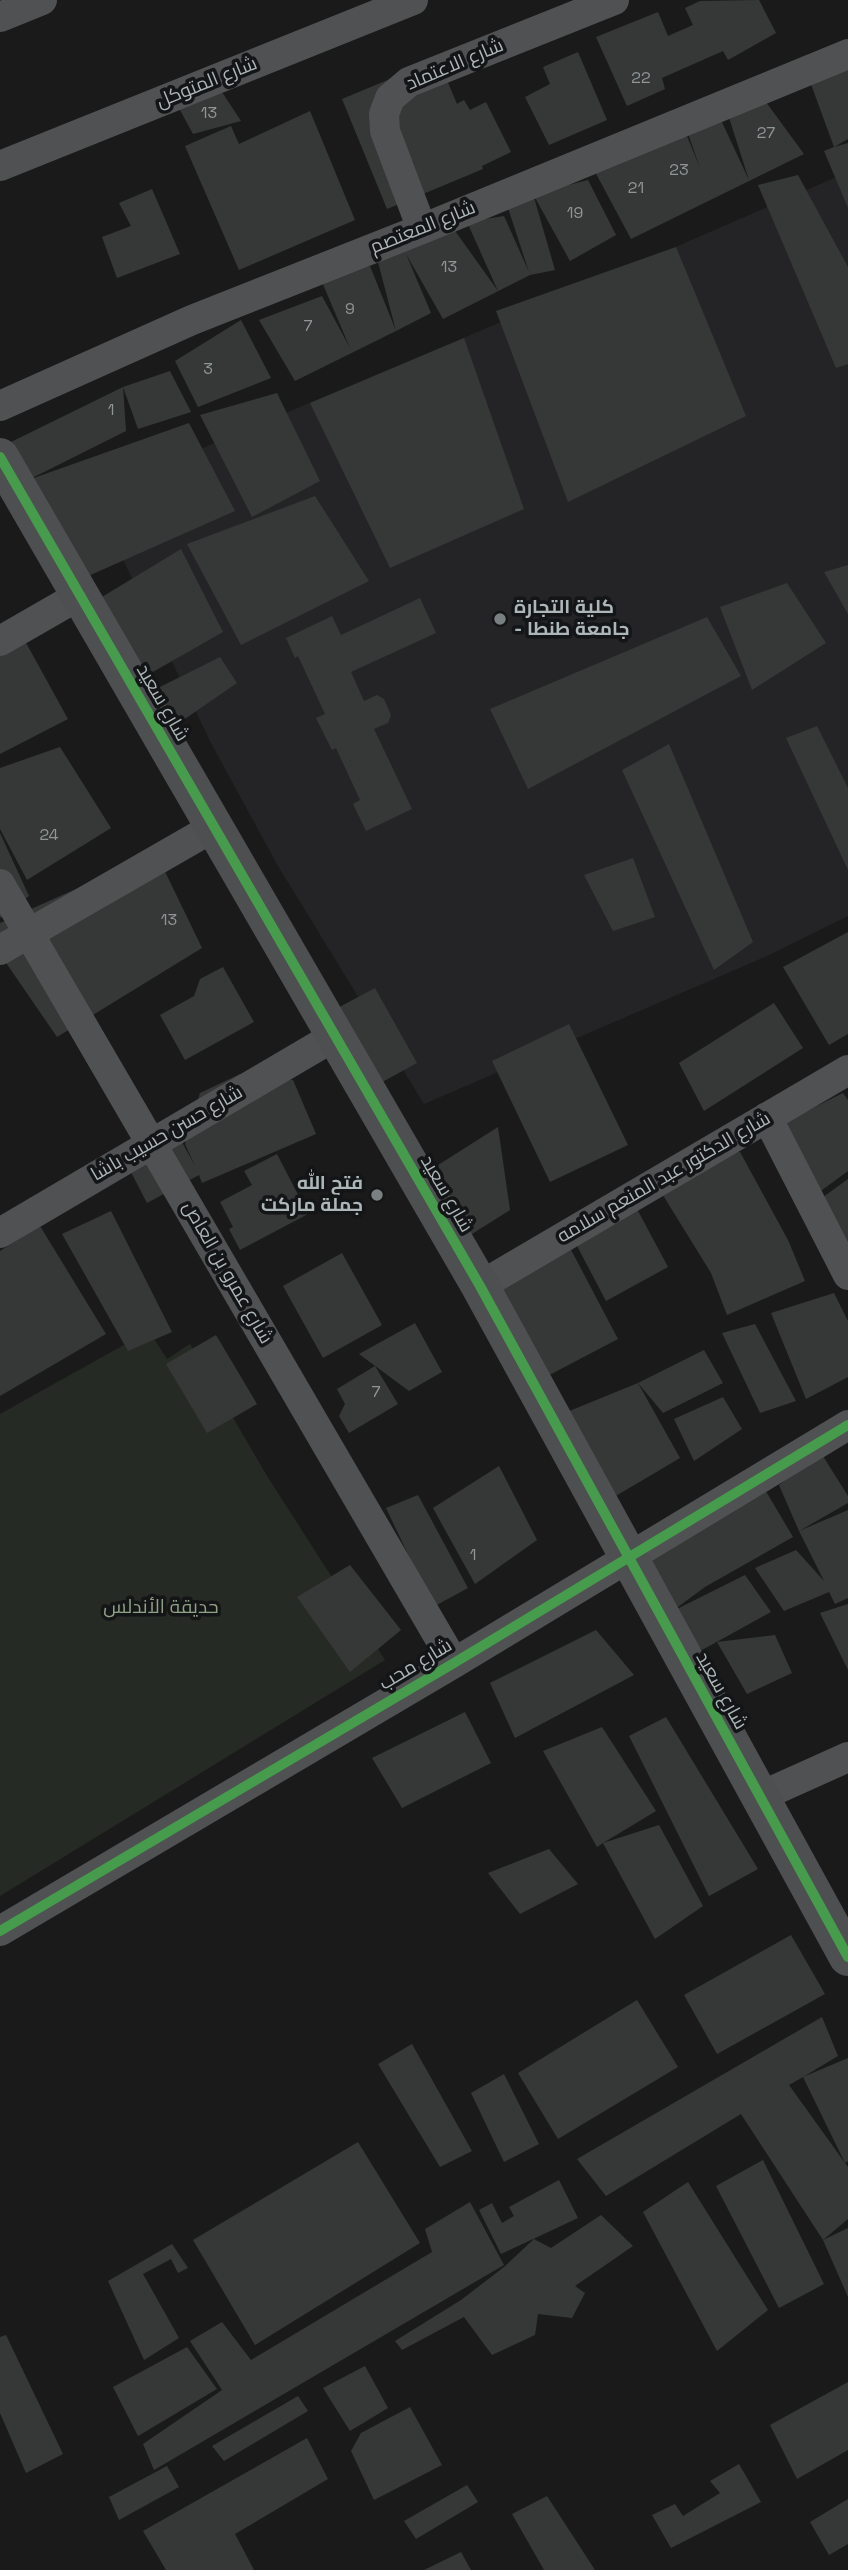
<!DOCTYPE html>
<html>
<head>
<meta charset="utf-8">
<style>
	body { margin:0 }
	canvas { display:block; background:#1a1a1a }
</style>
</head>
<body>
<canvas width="848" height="2570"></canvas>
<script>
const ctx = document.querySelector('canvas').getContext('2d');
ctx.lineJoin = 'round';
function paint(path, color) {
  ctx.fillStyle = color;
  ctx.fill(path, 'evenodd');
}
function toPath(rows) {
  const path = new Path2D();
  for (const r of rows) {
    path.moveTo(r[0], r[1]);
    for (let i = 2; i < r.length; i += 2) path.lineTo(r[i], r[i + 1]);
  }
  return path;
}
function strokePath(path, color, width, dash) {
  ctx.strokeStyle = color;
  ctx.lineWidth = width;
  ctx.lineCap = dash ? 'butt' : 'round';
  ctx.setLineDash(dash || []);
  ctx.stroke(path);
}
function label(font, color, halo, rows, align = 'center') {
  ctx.font = font + ' "Space Grotesk",Cairo,sans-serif';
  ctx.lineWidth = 7;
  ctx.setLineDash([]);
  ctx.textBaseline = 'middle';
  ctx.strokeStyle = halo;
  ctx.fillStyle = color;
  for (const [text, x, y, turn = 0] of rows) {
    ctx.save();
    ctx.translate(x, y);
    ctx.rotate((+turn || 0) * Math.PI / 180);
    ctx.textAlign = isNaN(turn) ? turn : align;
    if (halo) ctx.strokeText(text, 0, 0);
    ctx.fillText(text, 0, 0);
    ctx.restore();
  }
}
const built = toPath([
	[848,172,848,916,767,956,424,1104,278,866,211,743,92,495,572,292]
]);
const green = toPath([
	[149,1331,167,1359,190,1344,267,1476,385,1660,0,1896,0,1414]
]);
const building = toPath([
	[759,0,776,33,728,60,723,51,662,78,665,89,627,106,596,37,658,12,668,36,693,25,685,8,700,1],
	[848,43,848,139,834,147,848,143,848,208,824,151,834,147,801,57],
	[578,52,607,120,549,145,525,97,550,84,543,67],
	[438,59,457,104,464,100,470,110,486,102,511,152,482,166,483,169,387,209,342,99],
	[214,80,241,121,193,134,179,108],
	[763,98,804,154,631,239,593,168,687,136,700,168,684,122,720,118,749,180,725,105],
	[310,111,355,220,239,270,185,146,231,126,239,144],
	[798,175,848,267,848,364,836,368,758,185],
	[588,180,616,235,570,261,533,194],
	[152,189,180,254,117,278,102,237,131,226,119,203],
	[533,194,555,270,530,275,443,319,406,254,431,313,396,331,378,262,453,228,498,291,467,222,504,216,529,272,507,205],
	[676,247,746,416,568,502,496,311],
	[370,266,396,331,295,381,259,320,322,296,350,348,322,282],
	[241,320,271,378,198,407,175,361],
	[464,338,524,509,390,568,310,403],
	[170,371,191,412,138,429,123,387],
	[123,387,126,431,28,480,9,443],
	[277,393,320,481,252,517,200,415],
	[189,423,235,511,86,577,28,480],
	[315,496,369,581,241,645,187,544],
	[181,549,223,632,144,677,97,600],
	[848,565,848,614,824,572],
	[787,583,826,643,752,690,720,607],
	[420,598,436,633,351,672,364,701,377,695,384,699,391,715,388,723,374,729,412,809,366,831,353,804,360,800,336,748,332,750,316,718,325,714,298,656,295,658,286,638,332,616,341,635],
	[707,617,741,676,528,789,490,709],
	[25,641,68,719,0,754,0,649],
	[220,657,237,683,176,725,156,689],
	[817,726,848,788,848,870,786,738],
	[669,744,753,942,714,970,622,770],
	[60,747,111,828,27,880,0,829,0,768],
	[0,833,29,896,0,918],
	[156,853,202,948,57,1037,0,954,0,923],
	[633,858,655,917,613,931,584,875],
	[848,932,848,1034,829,1045,783,967],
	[223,967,254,1022,185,1060,160,1015,194,996,200,979],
	[375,988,417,1063,375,1086,332,1011],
	[774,1003,803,1048,704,1111,679,1063],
	[569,1024,628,1145,550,1182,492,1061],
	[240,1074,293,1080,316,1134,202,1183,199,1175,147,1203,118,1147,170,1120,195,1166,185,1144,200,1093],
	[843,1093,848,1100,848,1171,818,1193,779,1125],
	[498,1127,510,1210,464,1239,424,1174],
	[723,1151,740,1152,788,1240,805,1281,727,1315,711,1273,661,1192],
	[277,1154,308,1214,240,1250,229,1229,233,1227,220,1202,252,1185,244,1171],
	[848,1179,848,1261,819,1200],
	[637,1209,668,1267,606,1301,575,1242],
	[111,1211,172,1332,128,1351,62,1234],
	[40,1226,106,1334,0,1396,0,1251],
	[569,1246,618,1339,538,1381,489,1287],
	[342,1253,382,1325,323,1358,283,1286],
	[834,1293,848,1321,848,1377,806,1399,771,1313],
	[415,1323,442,1372,409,1391,359,1354],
	[755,1324,796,1401,760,1413,722,1333],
	[216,1335,257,1404,207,1433,166,1364],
	[704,1350,723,1383,663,1413,638,1383],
	[375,1366,398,1404,349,1433,339,1416,345,1404,337,1389],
	[638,1383,680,1458,609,1500,562,1414],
	[723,1397,742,1429,694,1461,674,1419],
	[821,1453,848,1496,848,1503,799,1531,779,1485],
	[499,1466,537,1540,475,1584,433,1508],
	[764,1488,793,1537,705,1587,671,1612,745,1575,771,1612,702,1650,671,1612,643,1563],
	[418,1495,468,1588,433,1607,386,1508],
	[848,1510,848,1598,835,1604,829,1592,784,1611,755,1568,796,1550,824,1581,799,1531],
	[350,1565,401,1630,350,1672,297,1597],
	[848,1604,848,1670,820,1613],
	[596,1630,634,1675,515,1738,490,1683],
	[775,1635,792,1673,747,1694,717,1642],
	[465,1712,491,1763,402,1808,372,1758],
	[666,1717,758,1869,709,1896,629,1736],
	[602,1727,656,1811,603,1843,659,1825,703,1906,655,1939,603,1843,597,1847,543,1751],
	[549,1849,578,1884,520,1914,488,1873],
	[791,1935,825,1994,717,2054,684,1995],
	[637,2000,678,2067,558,2139,518,2073],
	[822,2017,838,2056,803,2077,848,2058,848,2161,845,2163,848,2167,848,2219,823,2240,848,2228,848,2297,823,2240,741,2114,606,2196,577,2159],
	[803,2077,845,2163,789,2085],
	[412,2044,472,2151,440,2167,378,2064],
	[504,2074,539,2144,504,2162,471,2093],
	[358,2142,420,2243,255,2345,193,2240],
	[763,2160,824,2284,779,2308,716,2186],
	[559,2180,578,2218,501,2254,479,2210,492,2203,502,2223,514,2216,509,2207],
	[688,2182,768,2310,717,2351,643,2212],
	[470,2202,504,2265,154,2470,143,2444,222,2390,190,2341,222,2322,251,2360,432,2252,425,2229],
	[601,2215,633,2246,575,2286,585,2293,572,2318,538,2314,535,2335,492,2355,464,2317,402,2350,395,2341,461,2300,504,2267,534,2239,551,2248],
	[172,2244,188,2268,178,2273,171,2259,143,2274,179,2338,144,2360,108,2281],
	[6,2335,63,2454,26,2473,0,2413,0,2337],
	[187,2347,217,2389,138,2436,113,2387],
	[365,2366,388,2408,350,2431,323,2388],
	[848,2382,848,2450,797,2479,770,2425],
	[298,2396,308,2411,224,2461,212,2446],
	[410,2407,442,2465,374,2500,351,2451,361,2433],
	[307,2438,328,2479,235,2534,254,2570,166,2570,143,2531],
	[739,2464,761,2502,671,2548,652,2515,675,2504,683,2516,720,2493,710,2481],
	[167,2466,179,2487,119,2520,109,2497],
	[467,2485,478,2502,416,2539,404,2521],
	[547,2496,595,2570,544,2570,512,2514],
	[848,2499,848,2544,829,2555,810,2522],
	[461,2552,471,2570,424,2570]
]);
const street = toPath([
	[0,17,42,0],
	[0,166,413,0],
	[422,229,385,131,384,114,390,98,409,82,614,0],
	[0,406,192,320,422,229,848,54],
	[0,641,80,595],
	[0,884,454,1663],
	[0,950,214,827],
	[767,1117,848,1275],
	[0,1233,335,1036],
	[480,1286,848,1070],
	[759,1797,848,1757],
	[0,1931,454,1663,848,1425]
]);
const secondary = toPath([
	[0,457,480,1286,848,1957]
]);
const cycleway = toPath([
	[0,457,480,1286,848,1957],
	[0,1931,454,1663,848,1425]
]);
const markers = [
	[500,619,7,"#7a7f81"],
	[377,1195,7,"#7a7f81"]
];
const numberNames = [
	["22",641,79],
	["13",209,114],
	["27",766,134],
	["23",679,171],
	["21",636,189],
	["19",575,214],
	["13",449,268],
	["9",350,310],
	["7",308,327],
	["3",208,370],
	["1",111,411],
	["24",49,836],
	["13",169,921],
	["7",376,1393],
	["1",473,1556]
];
const streetNames = [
	["شارع الاعتماد",455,65,-23],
	["شارع المتوكل",207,83,-22],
	["شارع المعتصم",423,228,-22],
	["شارع سعيد",162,703,60],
	["شارع حسن حسيب باشا",167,1134,-30],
	["شارع الدكتور عبد المنعم سلامه",664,1178,-30],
	["شارع سعيد",446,1194,60],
	["شارع عمرو بن العاص",227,1273,60],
	["شارع محب",416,1665,-31],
	["شارع سعيد",721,1691,61]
];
const poiNames = [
	["كلية التجارة",514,608],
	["- جامعة طنطا",514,630],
	["فتح الله",363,1184,"right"],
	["جملة ماركت",363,1206,"right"]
];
const parkNames = [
	["حديقة الأندلس",161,1608]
];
paint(built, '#242426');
paint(green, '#262a24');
paint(building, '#363737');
strokePath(street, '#4f5152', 30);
strokePath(secondary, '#4d4f50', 38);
strokePath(cycleway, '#469c4c', 10);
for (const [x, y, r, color] of markers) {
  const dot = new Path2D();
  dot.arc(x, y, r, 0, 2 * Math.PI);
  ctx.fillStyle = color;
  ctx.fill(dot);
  strokePath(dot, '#141516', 2.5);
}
label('16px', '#8f9698', null, numberNames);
label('19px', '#adb6b9', '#141516', streetNames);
label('bold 19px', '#adb6b9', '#141516', poiNames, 'left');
label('19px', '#90a286', '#141516', parkNames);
</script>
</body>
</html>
